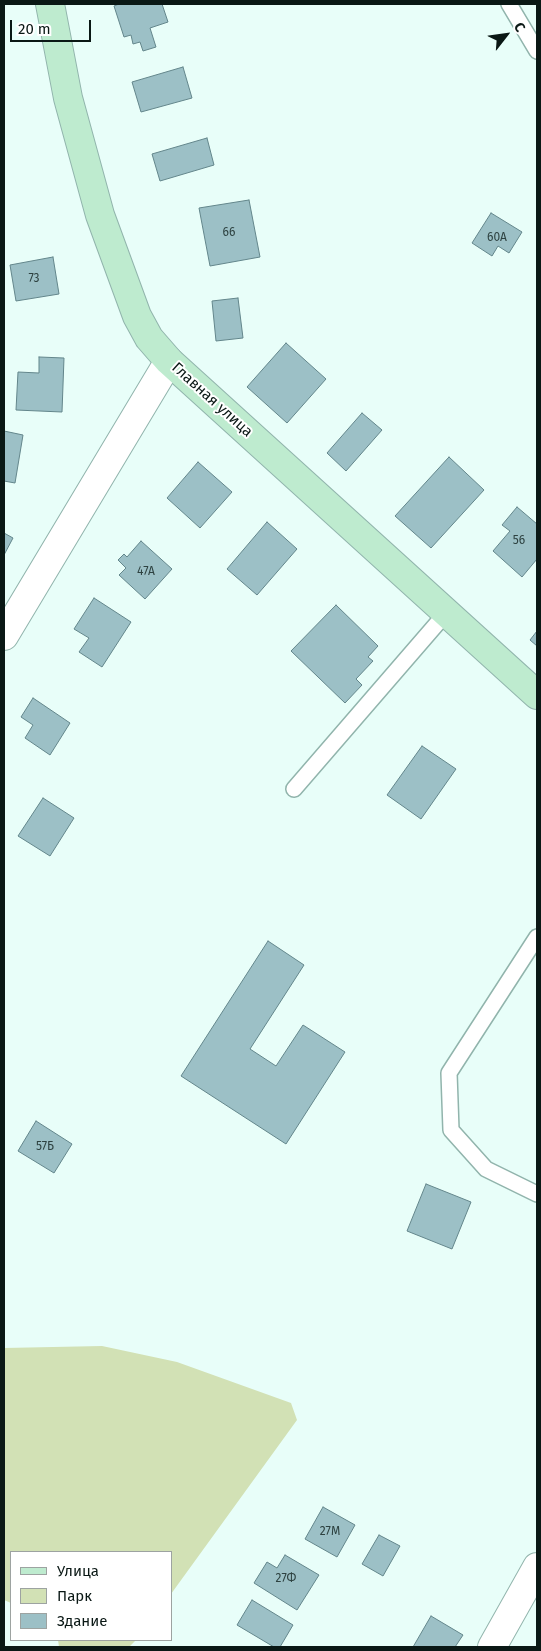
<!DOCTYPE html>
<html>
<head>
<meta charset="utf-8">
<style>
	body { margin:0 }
	#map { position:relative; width:541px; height:1651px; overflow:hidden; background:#e8fef9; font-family:"Fira Sans",sans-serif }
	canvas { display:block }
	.frame { position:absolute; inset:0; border:5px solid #0a1815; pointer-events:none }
	.legend { position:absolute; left:10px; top:1551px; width:162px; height:90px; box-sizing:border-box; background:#fff; border:1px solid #9da3a1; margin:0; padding:6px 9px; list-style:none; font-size:15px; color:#0a1815 }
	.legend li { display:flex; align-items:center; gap:10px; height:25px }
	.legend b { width:25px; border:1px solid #9da3a1 }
	.north { position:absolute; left:481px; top:10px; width:50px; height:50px; -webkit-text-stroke:4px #fff; paint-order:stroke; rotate:60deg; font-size:14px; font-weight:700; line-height:20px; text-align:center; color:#0a1815 }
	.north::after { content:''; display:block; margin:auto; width:18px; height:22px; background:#0a1815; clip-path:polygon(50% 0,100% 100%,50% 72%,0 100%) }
	.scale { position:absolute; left:10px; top:20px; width:81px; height:22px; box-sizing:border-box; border:2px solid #0a1815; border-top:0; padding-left:6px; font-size:15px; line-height:18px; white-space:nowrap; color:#0a1815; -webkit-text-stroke:4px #fff; paint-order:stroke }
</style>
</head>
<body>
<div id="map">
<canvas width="541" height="1651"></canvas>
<div class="frame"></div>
<ul class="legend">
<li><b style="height:6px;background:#beebcf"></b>Улица</li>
<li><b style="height:14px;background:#d2e1b5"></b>Парк</li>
<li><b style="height:14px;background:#9cc0c6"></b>Здание</li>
</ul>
<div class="north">С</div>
<div class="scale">20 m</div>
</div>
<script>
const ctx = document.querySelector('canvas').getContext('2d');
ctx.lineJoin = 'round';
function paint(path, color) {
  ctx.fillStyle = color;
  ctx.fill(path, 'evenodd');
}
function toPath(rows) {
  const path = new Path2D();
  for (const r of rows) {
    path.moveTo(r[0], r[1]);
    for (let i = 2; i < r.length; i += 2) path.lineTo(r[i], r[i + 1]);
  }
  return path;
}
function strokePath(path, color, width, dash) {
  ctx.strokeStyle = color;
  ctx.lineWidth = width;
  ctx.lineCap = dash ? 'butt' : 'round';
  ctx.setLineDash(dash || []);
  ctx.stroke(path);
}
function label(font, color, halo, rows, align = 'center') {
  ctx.font = font + ' "Fira Sans",sans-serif';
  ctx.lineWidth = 4;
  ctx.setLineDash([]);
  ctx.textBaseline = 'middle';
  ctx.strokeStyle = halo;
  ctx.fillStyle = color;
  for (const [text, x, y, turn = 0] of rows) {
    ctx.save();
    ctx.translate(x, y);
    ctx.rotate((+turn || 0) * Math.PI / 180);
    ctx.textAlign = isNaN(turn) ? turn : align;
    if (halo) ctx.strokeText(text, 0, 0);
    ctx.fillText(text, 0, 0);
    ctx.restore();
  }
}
const green = toPath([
	[102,1346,177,1362,291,1403,297,1420,171,1594,171,1552,11,1552,11,1603,4,1600,4,1348],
	[58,1640,136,1640,129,1647,59,1647]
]);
const building = toPath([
	[119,4,162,4,168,22,150,28,156,47,143,51,140,42,133,44,131,35,124,37,114,6,119,4],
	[183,67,192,98,141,112,132,82,183,67],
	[207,138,214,165,160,181,152,154,207,138],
	[249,200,260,257,210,266,199,208,249,200],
	[491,213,522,232,509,253,498,246,492,256,472,243,491,213],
	[53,257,59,294,16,301,10,265,53,257],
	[238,298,243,338,216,341,212,301,238,298],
	[286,343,326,379,287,423,247,387,286,343],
	[39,357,64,358,62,412,16,410,18,372,39,373,39,357],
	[362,413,382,430,346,471,327,453,362,413],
	[4,431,23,435,15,483,4,481,4,431],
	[449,457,484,490,431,548,395,516,449,457],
	[198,462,232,492,200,528,167,498,198,462],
	[517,507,537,524,537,559,522,577,493,551,510,531,502,525,517,507],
	[267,522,297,549,257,595,227,569,267,522],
	[4,533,13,538,4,555,4,533],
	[141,541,172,569,145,599,119,575,126,568,118,560,124,554,127,557,141,541],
	[94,598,131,622,102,667,79,652,89,638,74,629,94,598],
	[336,605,378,646,368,657,373,661,356,679,362,685,345,703,291,651,336,605],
	[537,631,537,646,530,640,537,631],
	[33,698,70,723,50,755,25,738,33,725,21,717,33,698],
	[422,746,456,769,421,819,387,795,422,746],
	[43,798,74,818,50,856,18,836,43,798],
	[268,941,304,965,250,1049,276,1066,303,1025,345,1052,286,1144,181,1076,268,941],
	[36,1121,72,1144,54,1173,18,1151,36,1121],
	[426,1184,471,1202,452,1249,407,1231,426,1184],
	[323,1507,355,1525,337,1557,305,1539,323,1507],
	[379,1535,400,1546,383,1576,362,1564,379,1535],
	[285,1555,319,1575,297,1610,254,1583,267,1562,277,1568,285,1555],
	[252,1600,293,1625,280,1647,274,1647,237,1625,252,1600],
	[431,1616,463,1635,455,1647,413,1647,431,1616]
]);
const lane = toPath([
	[509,4,537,51],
	[294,789,447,612],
	[537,937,449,1073,451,1130,486,1169,537,1194]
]);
const street = toPath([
	[4,636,169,361],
	[492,1647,537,1567]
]);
const secondary = toPath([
	[50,4,68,98,100,215,137,316,149,338,169,361,537,695]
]);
const numberNames = [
	["66",229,233],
	["60А",497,238],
	["73",34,279],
	["56",519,541],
	["47А",146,572],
	["57Б",45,1147],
	["27М",330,1532],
	["27Ф",286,1579]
];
const streetNames = [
	["Главная улица",212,400,42]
];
paint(green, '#d2e1b5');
paint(building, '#9cc0c6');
strokePath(building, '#63868b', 1);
strokePath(lane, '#91b4ac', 18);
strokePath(street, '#91b4ac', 30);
strokePath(secondary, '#91b4ac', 30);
strokePath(lane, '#fff', 15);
strokePath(street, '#fff', 28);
strokePath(secondary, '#beebcf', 28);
label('12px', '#2e4241', null, numberNames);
label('15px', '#0a1815', '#fff', streetNames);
</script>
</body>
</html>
